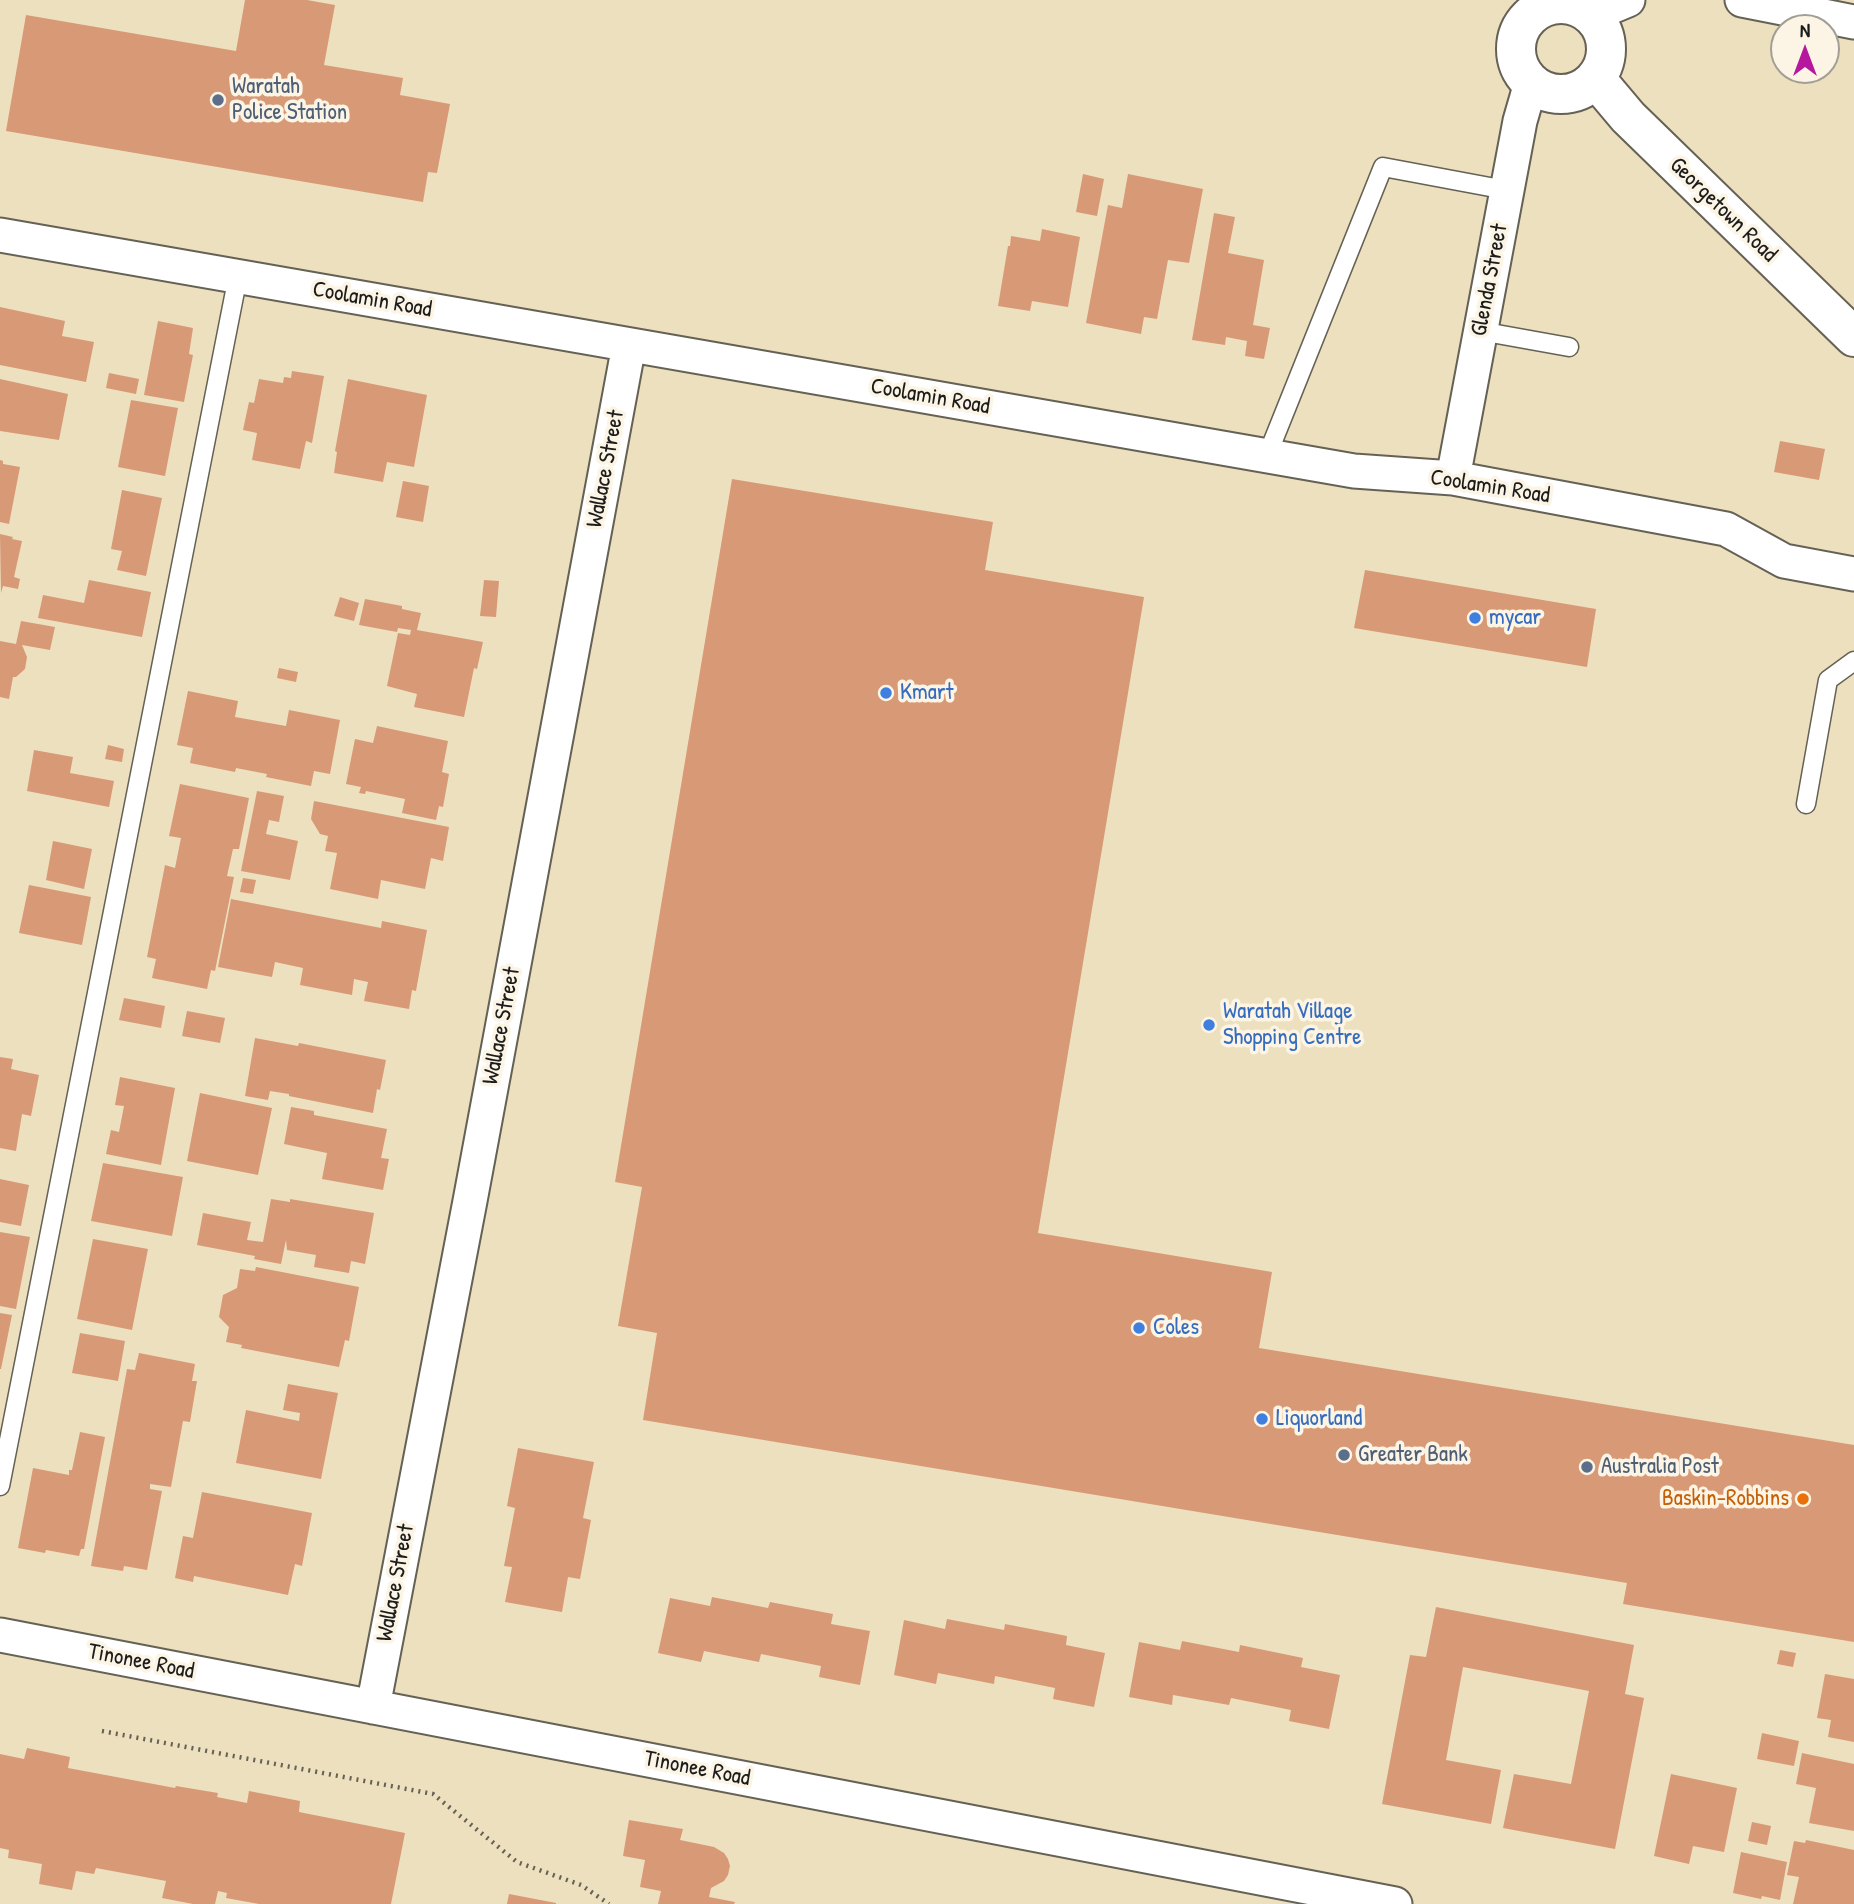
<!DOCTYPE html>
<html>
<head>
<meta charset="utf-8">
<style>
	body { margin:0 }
	#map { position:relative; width:1854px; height:1904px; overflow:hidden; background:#ede0bf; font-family:"Patrick Hand",sans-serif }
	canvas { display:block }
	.north { position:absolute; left:1770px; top:14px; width:70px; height:70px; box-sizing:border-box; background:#fcf5e5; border:2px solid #a29e95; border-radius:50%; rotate:0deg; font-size:19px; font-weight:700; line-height:28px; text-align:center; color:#1c1c1c }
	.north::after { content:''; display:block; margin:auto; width:24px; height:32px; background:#b5179e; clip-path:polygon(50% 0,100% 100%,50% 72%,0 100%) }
</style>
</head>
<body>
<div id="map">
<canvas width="1854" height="1904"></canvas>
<div class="north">N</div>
</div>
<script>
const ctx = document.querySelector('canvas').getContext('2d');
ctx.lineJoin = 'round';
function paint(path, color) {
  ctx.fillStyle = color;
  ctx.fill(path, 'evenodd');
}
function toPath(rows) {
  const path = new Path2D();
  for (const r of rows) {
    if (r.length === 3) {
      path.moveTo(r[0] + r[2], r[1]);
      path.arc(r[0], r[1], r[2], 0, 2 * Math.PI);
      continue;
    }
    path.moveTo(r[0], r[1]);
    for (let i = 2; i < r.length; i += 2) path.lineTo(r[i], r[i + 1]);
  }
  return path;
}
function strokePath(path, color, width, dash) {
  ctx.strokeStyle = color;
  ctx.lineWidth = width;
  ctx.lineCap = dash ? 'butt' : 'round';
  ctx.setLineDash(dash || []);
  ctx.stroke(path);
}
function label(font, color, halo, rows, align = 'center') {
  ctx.font = font + ' "Patrick Hand",sans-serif';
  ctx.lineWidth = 7;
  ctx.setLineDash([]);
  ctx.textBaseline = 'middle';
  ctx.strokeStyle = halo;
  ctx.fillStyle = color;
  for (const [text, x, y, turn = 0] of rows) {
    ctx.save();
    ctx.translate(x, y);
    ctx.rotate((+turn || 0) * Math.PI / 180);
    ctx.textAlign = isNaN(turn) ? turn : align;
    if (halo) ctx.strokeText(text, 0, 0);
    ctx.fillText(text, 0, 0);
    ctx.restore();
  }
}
const building = toPath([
	[245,0,307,0,335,5,324,65,403,78,400,95,450,104,437,173,428,172,423,202,6,131,26,15,236,51],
	[1083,174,1104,179,1097,216,1076,212],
	[1128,174,1203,189,1189,263,1168,260,1157,319,1144,317,1141,334,1086,323,1108,205,1122,208],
	[1214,213,1235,217,1228,253,1264,260,1253,325,1270,328,1264,359,1245,356,1247,341,1226,337,1225,345,1192,340],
	[1042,229,1080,237,1068,307,1032,301,1030,311,998,306,1008,246,1010,246,1011,236,1040,241],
	[0,307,65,321,62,336,94,342,86,382,0,365],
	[158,321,193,328,189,354,193,355,184,402,144,395],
	[292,371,324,376,312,443,306,441,300,469,252,460,257,433,243,430,249,402,254,403,259,379,283,383,284,377,291,378],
	[109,373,139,379,136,394,106,388],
	[0,379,68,394,59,440,0,431],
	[348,379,427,395,414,467,387,462,383,482,334,473,337,452,335,451],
	[131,400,178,408,165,476,118,467],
	[1780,441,1825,449,1819,480,1774,472],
	[0,460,3,461,3,464,20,467,9,524,0,522],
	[732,479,993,522,985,570,1144,597,1038,1233,1272,1272,1259,1348,1854,1445,1854,1642,1623,1604,1627,1583,643,1420,657,1333,618,1326,642,1187,615,1182],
	[403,481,429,486,423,522,396,517],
	[122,490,162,498,146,576,117,570,122,551,111,549],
	[0,534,13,537,12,539,22,541,14,577,20,579,18,589,3,586,1,593],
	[1365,570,1596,609,1587,667,1354,628],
	[89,580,151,592,142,637,38,618,43,595,84,603],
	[484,580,499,581,496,617,480,616],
	[340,597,359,603,354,621,334,616],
	[365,599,402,606,402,609,421,613,417,630,483,642,477,669,474,668,464,717,414,707,417,694,387,686,398,633,410,635,411,630,398,628,397,632,359,625],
	[21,621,55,627,50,650,22,645,27,657,25,669,16,677,13,677,9,699,0,697,0,641,16,644],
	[279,668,298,672,296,682,277,678],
	[188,691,238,701,235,717,286,726,289,710,340,720,330,774,314,771,311,786,266,777,267,774,236,768,235,772,190,763,193,748,177,745],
	[377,726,448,741,442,772,449,774,443,807,439,806,436,820,402,813,405,799,366,791,365,794,359,793,361,787,346,784,355,739,373,743],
	[108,745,124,749,122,762,105,759],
	[34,750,73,757,70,773,114,781,109,807,27,791],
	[180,784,249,798,239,849,233,849,227,876,234,877,215,971,211,970,207,989,152,978,156,959,147,957,165,865,175,868,181,838,169,836],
	[257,791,284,796,279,822,269,820,266,834,298,841,290,880,241,871],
	[314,801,449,827,443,861,431,858,425,889,381,880,378,899,330,889,337,853,325,851,328,836,320,834,311,819],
	[53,841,92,849,84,889,46,880],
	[243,878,256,880,253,894,240,892],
	[29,885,91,897,82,945,19,933],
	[231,899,381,928,382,921,427,930,416,991,412,990,409,1009,364,1001,368,982,354,979,352,995,300,985,303,968,275,962,272,977,218,967],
	[124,998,165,1006,161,1028,119,1020],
	[187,1011,225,1018,220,1043,182,1036],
	[255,1038,298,1046,299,1043,386,1060,380,1090,377,1089,373,1113,289,1096,289,1094,270,1091,268,1100,245,1096],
	[0,1057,13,1059,11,1069,39,1075,31,1116,22,1114,16,1151,0,1148],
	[120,1077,175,1088,161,1165,106,1154,111,1130,119,1132,124,1106,115,1105],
	[200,1093,272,1108,258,1175,187,1161],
	[291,1107,314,1111,314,1115,387,1129,381,1158,389,1159,383,1190,322,1179,327,1153,284,1144],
	[103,1163,183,1177,172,1236,91,1221],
	[0,1179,29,1185,21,1226,0,1222],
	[271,1199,290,1202,290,1199,374,1213,365,1264,351,1261,349,1273,314,1267,316,1255,287,1250,286,1240,281,1264,254,1259,255,1256,197,1245,203,1213,251,1222,247,1240,263,1242],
	[0,1232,30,1237,16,1309,0,1306],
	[93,1239,148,1249,132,1330,77,1319],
	[256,1267,359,1287,349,1341,345,1340,339,1367,241,1348,242,1345,226,1342,229,1327,219,1317,223,1295,237,1288,240,1269,255,1271],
	[0,1313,12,1315,1,1369,0,1369],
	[80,1333,125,1341,118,1381,72,1373],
	[139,1353,195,1364,192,1381,197,1381,190,1422,183,1421,171,1487,150,1484,150,1489,162,1491,147,1570,124,1566,123,1571,91,1566,127,1369,135,1370],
	[288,1384,338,1393,321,1479,236,1463,246,1410,299,1421,300,1413,283,1410],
	[80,1432,105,1437,84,1549,81,1549,79,1556,46,1550,45,1553,18,1548,33,1468,69,1475,69,1470,72,1470],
	[518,1448,594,1462,583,1518,591,1520,580,1579,568,1577,562,1612,505,1602,512,1567,504,1566,515,1508,507,1506],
	[202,1492,312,1513,302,1566,295,1564,288,1595,194,1576,193,1582,175,1578,183,1536,193,1538],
	[712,1597,768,1608,770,1602,833,1614,831,1624,870,1631,860,1685,819,1677,821,1666,761,1654,759,1662,704,1651,701,1662,658,1653,670,1598,710,1606],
	[1436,1607,1634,1645,1625,1694,1644,1698,1615,1849,1503,1828,1514,1774,1571,1784,1589,1691,1463,1667,1446,1760,1501,1770,1491,1824,1382,1804,1410,1655,1426,1657],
	[947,1619,1004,1630,1005,1624,1067,1636,1066,1645,1105,1653,1094,1707,1053,1699,1055,1688,995,1676,994,1684,938,1673,936,1684,894,1675,904,1620,945,1629],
	[1182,1641,1239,1652,1240,1645,1303,1658,1301,1667,1340,1675,1329,1729,1289,1721,1291,1710,1231,1698,1229,1705,1173,1695,1172,1705,1129,1697,1139,1642,1180,1650],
	[1780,1650,1796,1653,1793,1667,1777,1664],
	[1825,1674,1854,1679,1854,1742,1828,1737,1831,1720,1817,1718],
	[1762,1733,1799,1741,1794,1766,1757,1759],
	[27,1748,70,1757,68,1768,175,1788,176,1786,218,1793,217,1797,247,1803,249,1791,300,1801,299,1812,405,1833,391,1904,259,1904,226,1898,227,1893,218,1891,215,1904,193,1904,162,1898,166,1881,96,1868,94,1874,76,1871,72,1890,39,1884,42,1864,8,1858,9,1850,0,1848,0,1754,24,1759],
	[1802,1753,1854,1764,1854,1831,1809,1823,1816,1788,1796,1784],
	[1671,1774,1737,1788,1724,1852,1693,1846,1689,1864,1654,1856],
	[629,1820,683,1829,680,1840,714,1847,724,1853,728,1859,730,1866,728,1875,724,1881,711,1888,709,1897,735,1902,734,1904,658,1904,661,1891,640,1887,645,1860,623,1856],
	[1752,1822,1771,1826,1767,1845,1748,1841],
	[1806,1840,1854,1850,1854,1904,1793,1904,1799,1877,1787,1875,1794,1841,1805,1843],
	[1741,1852,1787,1862,1780,1900,1762,1896,1761,1899,1733,1893],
	[509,1894,556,1903,556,1904,507,1904]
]);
const path = toPath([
	[102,1731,433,1794,517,1862,581,1885,609,1904]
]);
const service = toPath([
	[1480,331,1569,347],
	[1267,456,1383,167,1506,190],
	[1806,804,1828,680,1854,661],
	[0,1486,238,276]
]);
const minor = toPath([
	[1742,0,1854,22],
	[1592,15,1628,0],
	[0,235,1354,471,1453,478,1726,529,1784,561,1854,574],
	[1453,478,1520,121,1531,83],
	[0,1635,1395,1904],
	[373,1707,470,1201,629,345]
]);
const tertiary = toPath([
	[1561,49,45],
	[1596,79,1628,117,1854,337]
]);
const markers = [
	[218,100,7,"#5c6f8a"],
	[1475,618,7,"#3f7fe0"],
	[886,693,7,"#3f7fe0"],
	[1209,1025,7,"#3f7fe0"],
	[1139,1328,7,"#3f7fe0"],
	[1262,1419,7,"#3f7fe0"],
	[1344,1455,7,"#5c6f8a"],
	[1587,1467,7,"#5c6f8a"],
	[1803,1499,7,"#e8710a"]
];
const serviceNames = [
	["Waratah",232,87],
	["Police Station",232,113],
	["Greater Bank",1358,1455],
	["Australia Post",1601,1467]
];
const streetNames = [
	["Georgetown Road",1723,210,44],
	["Glenda Street",1490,280,-79],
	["Coolamin Road",372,300,10],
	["Coolamin Road",930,397,10],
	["Wallace Street",606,469,-79],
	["Coolamin Road",1490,487,9],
	["Wallace Street",502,1026,-79],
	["Wallace Street",396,1583,-79],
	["Tinonee Road",141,1662,11],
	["Tinonee Road",697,1769,11]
];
const shopNames = [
	["mycar",1489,618],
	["Kmart",900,693],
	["Waratah Village",1223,1012],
	["Shopping Centre",1223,1038],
	["Coles",1153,1328],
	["Liquorland",1276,1419]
];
const foodNames = [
	["Baskin-Robbins",1789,1499]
];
paint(building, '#d89977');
strokePath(service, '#656155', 21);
strokePath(minor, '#656155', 37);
strokePath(tertiary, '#656155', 42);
strokePath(path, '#656155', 4.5, [2, 5]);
strokePath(service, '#fff', 18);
strokePath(minor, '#fff', 33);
strokePath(tertiary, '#fff', 38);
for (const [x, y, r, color] of markers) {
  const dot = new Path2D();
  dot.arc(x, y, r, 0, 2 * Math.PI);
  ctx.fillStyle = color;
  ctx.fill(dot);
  strokePath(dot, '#fcf5e5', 2.5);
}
label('23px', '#4e5e75', '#fcf5e5', serviceNames, 'left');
label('23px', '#1c1c1c', '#fcf5e5', streetNames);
label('23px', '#366cbe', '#fcf5e5', shopNames, 'left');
label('23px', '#c56008', '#fcf5e5', foodNames, 'right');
</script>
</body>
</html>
